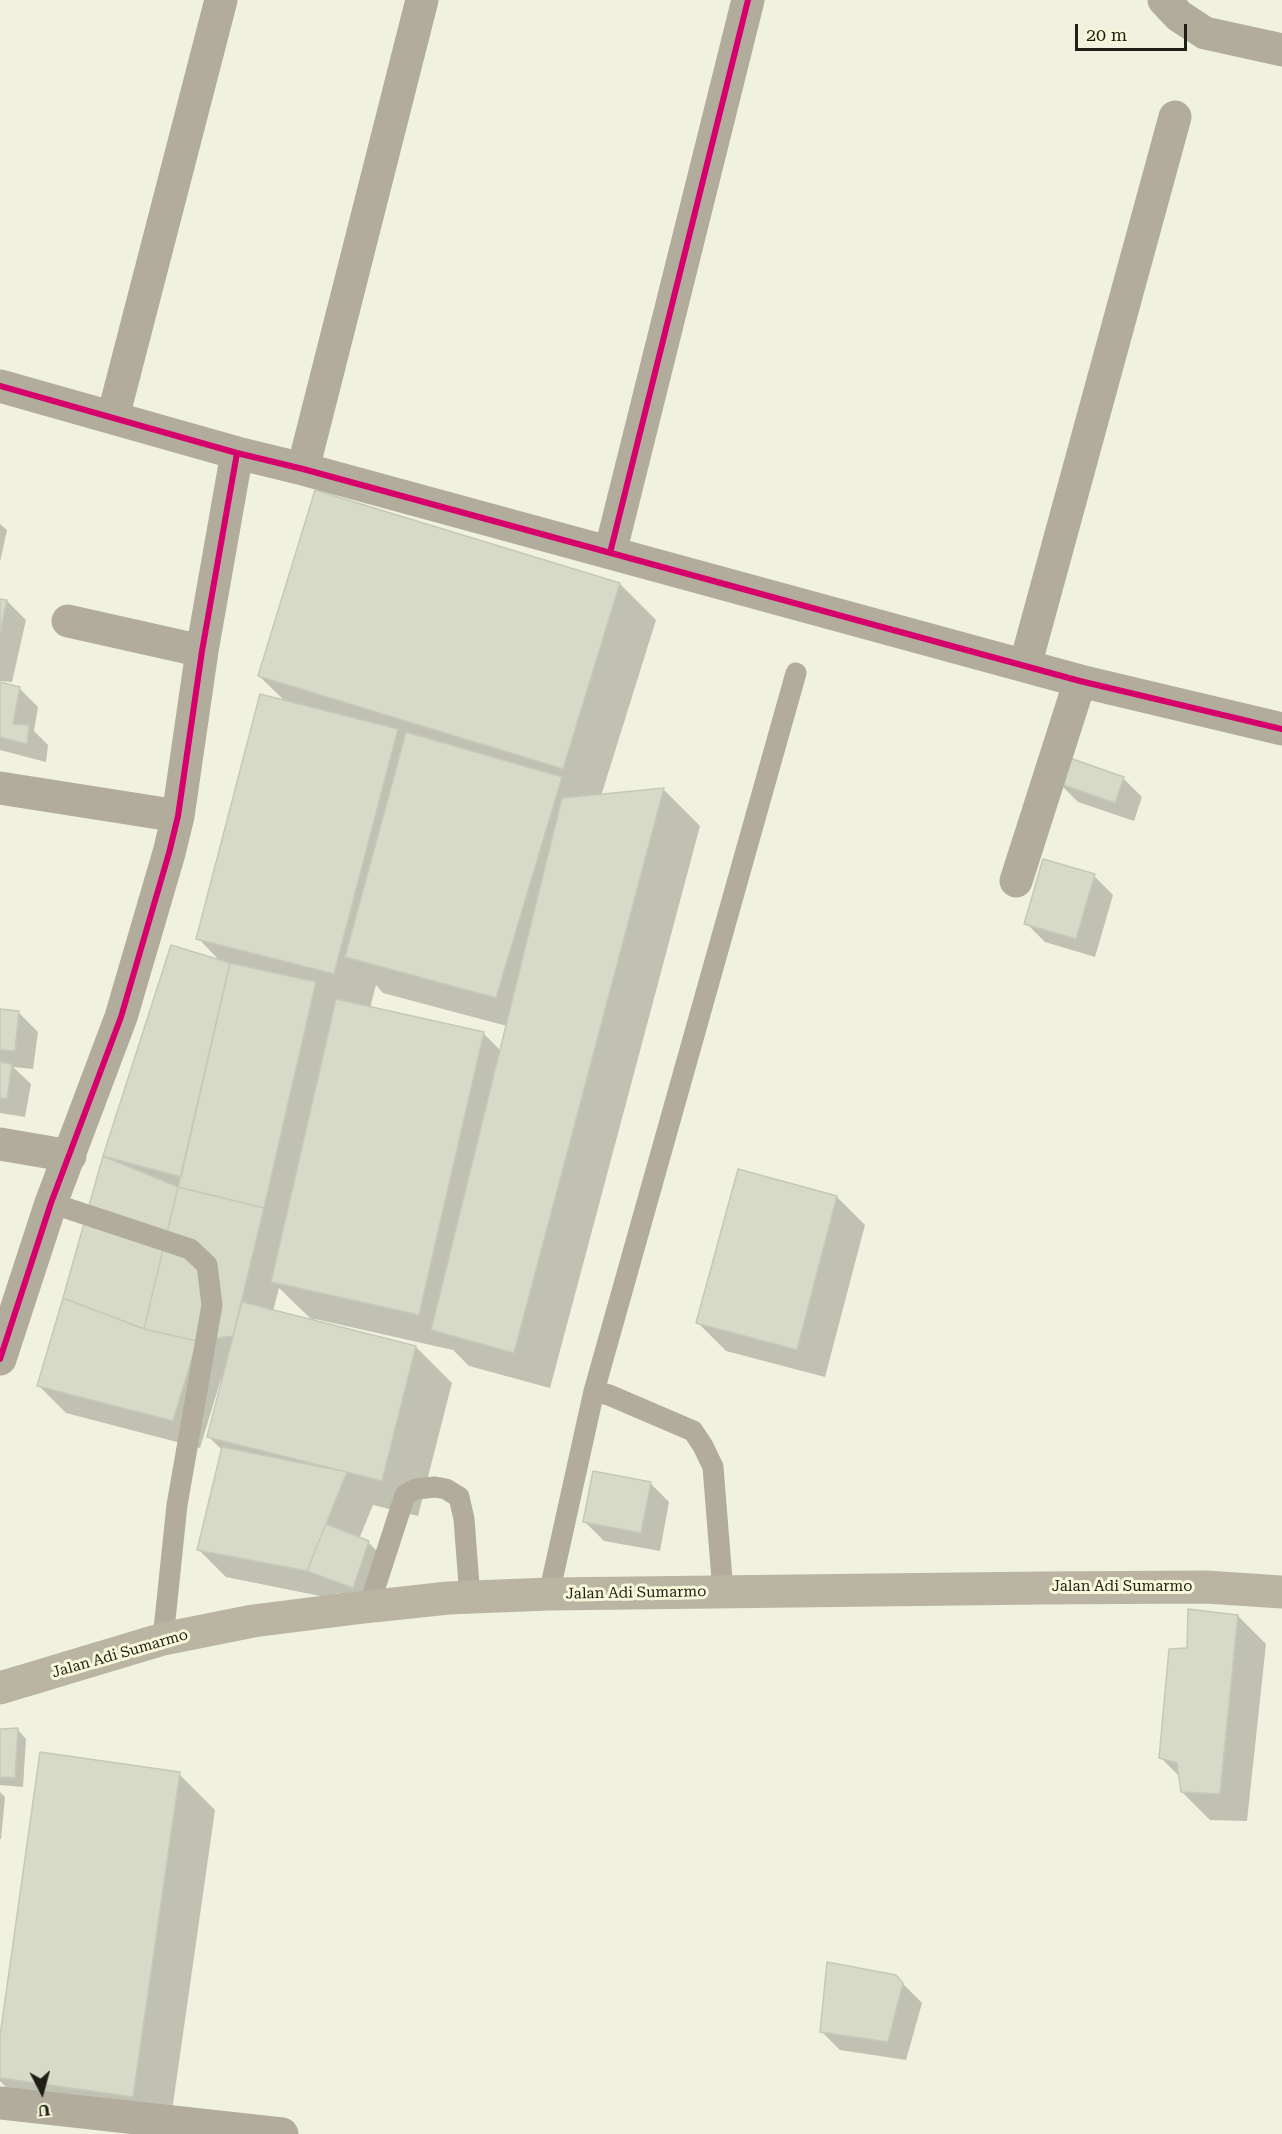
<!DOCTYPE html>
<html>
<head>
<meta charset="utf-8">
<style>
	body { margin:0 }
	#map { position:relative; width:1282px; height:2134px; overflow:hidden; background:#f1f1e0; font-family:"Roboto Serif",serif }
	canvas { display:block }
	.north { position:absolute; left:12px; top:2062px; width:60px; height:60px; -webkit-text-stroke:4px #f7f7da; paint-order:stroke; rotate:174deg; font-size:16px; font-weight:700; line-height:24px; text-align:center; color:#1f1f15 }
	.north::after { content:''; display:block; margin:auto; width:21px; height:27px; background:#1f1f15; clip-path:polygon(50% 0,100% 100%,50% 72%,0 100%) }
	.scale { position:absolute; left:1075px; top:24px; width:112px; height:27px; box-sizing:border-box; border:3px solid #1f1f15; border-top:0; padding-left:8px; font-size:18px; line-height:21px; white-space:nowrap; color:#1f1f15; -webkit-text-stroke:4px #f7f7da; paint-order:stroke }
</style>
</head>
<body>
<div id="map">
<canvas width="1282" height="2134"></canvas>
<div class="north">U</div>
<div class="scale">20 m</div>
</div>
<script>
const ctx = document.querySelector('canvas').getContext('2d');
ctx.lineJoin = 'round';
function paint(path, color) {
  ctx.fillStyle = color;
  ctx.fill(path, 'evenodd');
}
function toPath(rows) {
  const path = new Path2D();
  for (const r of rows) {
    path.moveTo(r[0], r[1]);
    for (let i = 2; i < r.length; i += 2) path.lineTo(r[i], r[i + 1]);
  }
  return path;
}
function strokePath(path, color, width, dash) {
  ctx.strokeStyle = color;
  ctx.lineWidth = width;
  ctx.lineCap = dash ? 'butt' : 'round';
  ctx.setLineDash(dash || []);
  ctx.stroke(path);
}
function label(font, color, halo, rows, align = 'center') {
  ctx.font = font + ' "Roboto Serif",serif';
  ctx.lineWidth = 6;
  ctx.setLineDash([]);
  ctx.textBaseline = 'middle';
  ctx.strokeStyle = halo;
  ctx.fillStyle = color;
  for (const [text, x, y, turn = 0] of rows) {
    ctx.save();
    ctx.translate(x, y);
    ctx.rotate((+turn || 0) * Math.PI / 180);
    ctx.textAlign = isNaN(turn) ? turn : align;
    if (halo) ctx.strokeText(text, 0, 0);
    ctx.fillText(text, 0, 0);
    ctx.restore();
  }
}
const shadow = toPath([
	[0,524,7,530,0,562],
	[620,584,656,620,601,796,664,790,700,826,550,1388,469,1366,453,1350,315,1319,314,1322,416,1347,452,1383,418,1516,373,1505,359,1539,368,1542,387,1561,372,1606,337,1593,335,1599,226,1577,198,1549,222,1450,209,1437,224,1380,221,1379,200,1448,66,1413,38,1385,104,1157,172,947,221,962,198,938,286,702,259,676],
	[376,985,383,993,507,1026,501,1051,483,1033,370,1008],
	[279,1288,313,1321,273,1311],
	[0,600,7,601,26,620,12,682,0,681],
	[0,684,19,688,38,707,34,731,48,745,46,762,0,750],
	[1123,778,1142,797,1134,821,1078,802,1059,783],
	[1094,876,1113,895,1095,957,1045,942,1026,923],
	[0,1010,19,1013,38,1032,33,1069,13,1067,31,1084,25,1117,0,1113],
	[837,1197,865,1225,825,1377,726,1351,698,1323],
	[650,1483,669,1502,660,1551,604,1541,585,1522],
	[1238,1616,1266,1644,1247,1821,1210,1820,1182,1792,1180,1777,1160,1757,1188,1649],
	[17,1729,26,1739,23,1787,0,1785,0,1731],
	[179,1774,215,1810,169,2132,32,2113,0,2081,0,2047],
	[0,1792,5,1797,1,1839,0,1839],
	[895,1976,922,2003,906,2060,840,2050,821,2031]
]);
const building = toPath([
	[315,490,620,583,563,769,258,676,315,490],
	[0,599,7,600,0,633,0,599],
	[0,682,20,687,13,724,29,725,27,744,0,737,0,682],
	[260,694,398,729,334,974,196,939,260,694],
	[406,732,562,777,496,998,345,957,406,732],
	[1067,757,1124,777,1115,803,1058,783,1067,757],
	[664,788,514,1353,431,1330,562,798,664,788],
	[1043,859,1095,874,1076,939,1024,924,1043,859],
	[171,945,230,963,181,1177,103,1156,171,945],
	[230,963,316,982,264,1208,178,1187,230,963],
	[336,999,484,1032,419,1315,271,1282,336,999],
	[0,1009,19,1011,15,1051,0,1050,0,1009],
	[0,1062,12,1064,7,1099,0,1098,0,1062],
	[103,1156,178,1187,144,1329,63,1298,103,1156],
	[738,1169,837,1196,797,1350,696,1323,738,1169],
	[178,1187,264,1208,233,1336,197,1341,144,1329,178,1187],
	[63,1298,144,1329,197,1341,173,1421,37,1386,63,1298],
	[242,1302,416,1346,382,1481,207,1437,242,1302],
	[222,1447,347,1472,307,1571,197,1550,222,1447],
	[593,1471,651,1482,641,1533,583,1522,593,1471],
	[326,1524,369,1541,353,1588,307,1571,326,1524],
	[1188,1609,1238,1615,1220,1794,1181,1792,1177,1763,1159,1758,1169,1649,1187,1648,1188,1609],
	[18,1728,15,1778,0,1777,0,1729,18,1728],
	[40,1752,180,1772,133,2097,0,2078,0,2036,40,1752],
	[827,1962,896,1975,903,1983,888,2042,820,2032,827,1962]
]);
const lane = toPath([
	[51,1203,190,1249,207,1265,212,1305,177,1505,163,1639],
	[594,1391,609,1395,693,1431,703,1446,713,1467,723,1592],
	[549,1594,594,1391,796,673],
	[369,1606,405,1495,416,1489,435,1487,446,1489,459,1497,464,1519,470,1598]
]);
const street = toPath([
	[1164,0,1179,16,1205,33,1282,50],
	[0,386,237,453,303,469,1080,681,1282,729],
	[113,417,221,0],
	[303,469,422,0],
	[610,553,748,0],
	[68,621,202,651],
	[1025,666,1175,117],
	[0,788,178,816],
	[1016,881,1080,681],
	[0,1144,70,1156],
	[0,1359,51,1203,121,1017,169,853,178,816,202,651,237,453],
	[0,2103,282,2134]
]);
const secondary = toPath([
	[0,1688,163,1639,253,1621,356,1608,448,1598,549,1594,1041,1588,1206,1587,1282,1592]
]);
const cycleway = toPath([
	[0,386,237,453,303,469,1080,681,1282,729],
	[610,553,748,0],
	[0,1359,51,1203,121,1017,169,853,178,816,202,651,237,453]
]);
const streetNames = [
	["Jalan Adi Sumarmo",1122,1587],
	["Jalan Adi Sumarmo",636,1593,-1],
	["Jalan Adi Sumarmo",120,1654,-16]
];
paint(shadow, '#0003');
paint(building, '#d6dac7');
strokePath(building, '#c6c8bb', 1.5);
strokePath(lane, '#b2ac9c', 21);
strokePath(street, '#b2ac9c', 33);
strokePath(secondary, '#bab5a2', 33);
strokePath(cycleway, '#d6006c', 6);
label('15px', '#1f1f15', '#f7f7da', streetNames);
</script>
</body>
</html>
